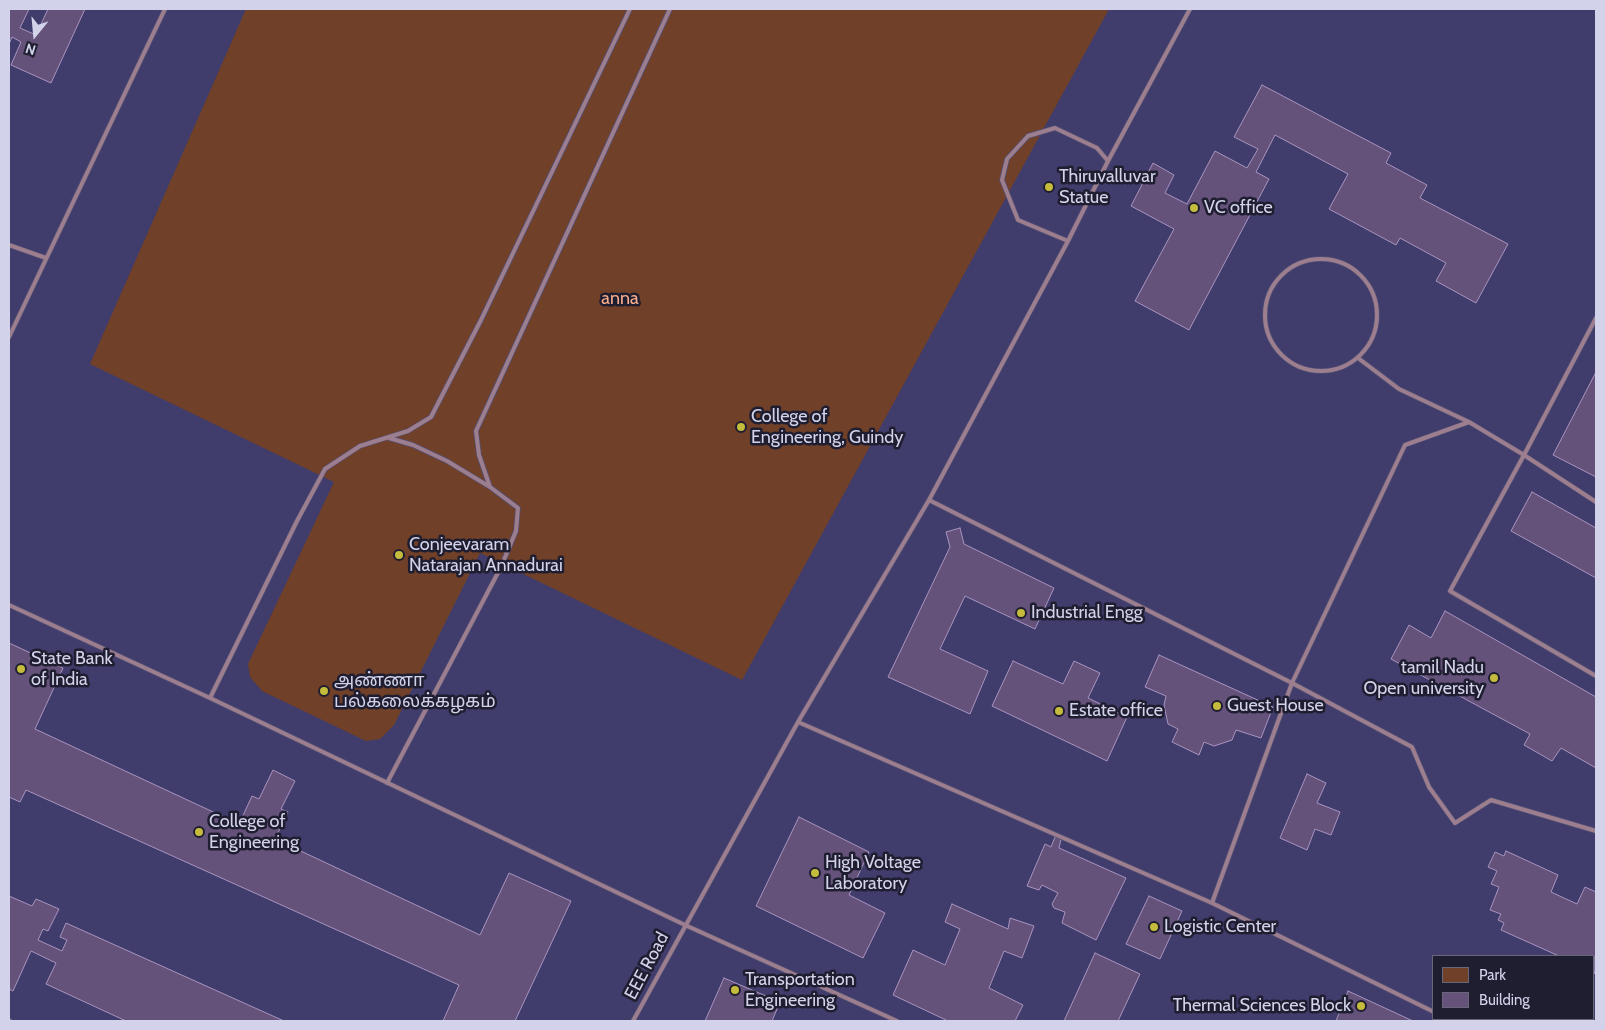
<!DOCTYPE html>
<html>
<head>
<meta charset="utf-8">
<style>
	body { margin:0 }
	#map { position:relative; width:1605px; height:1030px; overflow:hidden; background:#37345b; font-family:Cabin,sans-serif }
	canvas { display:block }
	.frame { position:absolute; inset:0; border:10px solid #d2d2eb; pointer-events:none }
	.legend { position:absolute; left:1432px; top:955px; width:162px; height:65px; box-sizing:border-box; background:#1f1e30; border:1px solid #67667b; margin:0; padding:6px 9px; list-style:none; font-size:15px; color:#d2d2eb }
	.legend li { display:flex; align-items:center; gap:10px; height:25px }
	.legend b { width:25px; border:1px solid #67667b }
	.north { position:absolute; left:10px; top:10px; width:50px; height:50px; -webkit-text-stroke:4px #1f1e30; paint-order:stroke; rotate:197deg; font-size:14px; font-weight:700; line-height:20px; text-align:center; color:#d2d2eb }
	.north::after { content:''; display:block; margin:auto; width:18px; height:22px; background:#d2d2eb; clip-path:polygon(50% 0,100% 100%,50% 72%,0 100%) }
</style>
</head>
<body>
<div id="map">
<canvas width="1605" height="1030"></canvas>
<div class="frame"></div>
<ul class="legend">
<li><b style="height:14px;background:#714028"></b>Park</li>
<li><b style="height:14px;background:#65527a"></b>Building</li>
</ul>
<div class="north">N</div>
</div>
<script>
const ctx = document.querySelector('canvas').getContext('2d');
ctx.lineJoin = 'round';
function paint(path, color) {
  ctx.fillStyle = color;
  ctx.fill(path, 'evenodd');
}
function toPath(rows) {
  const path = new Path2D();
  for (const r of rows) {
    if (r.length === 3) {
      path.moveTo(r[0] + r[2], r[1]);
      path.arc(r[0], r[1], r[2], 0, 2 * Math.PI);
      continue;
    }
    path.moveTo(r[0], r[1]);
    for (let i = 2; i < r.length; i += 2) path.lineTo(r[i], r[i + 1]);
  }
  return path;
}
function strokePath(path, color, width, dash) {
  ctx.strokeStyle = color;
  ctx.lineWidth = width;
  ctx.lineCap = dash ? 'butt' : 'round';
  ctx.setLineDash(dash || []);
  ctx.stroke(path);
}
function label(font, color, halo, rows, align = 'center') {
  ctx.font = font + ' Cabin,"Noto Sans Tamil",sans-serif';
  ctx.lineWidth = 5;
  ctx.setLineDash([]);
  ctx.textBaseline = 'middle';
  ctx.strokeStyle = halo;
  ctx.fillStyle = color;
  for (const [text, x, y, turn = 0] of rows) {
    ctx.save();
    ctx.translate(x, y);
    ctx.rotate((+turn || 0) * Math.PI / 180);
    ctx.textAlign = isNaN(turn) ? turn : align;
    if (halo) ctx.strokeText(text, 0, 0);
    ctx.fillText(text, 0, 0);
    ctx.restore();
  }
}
const built = toPath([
	[9,9,1596,9,1596,1021,9,1021],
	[1434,956,1594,956,1594,1019,1434,1019]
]);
const green = toPath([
	[246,9,1109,9,742,680,480,553,394,725,380,739,366,741,262,691,250,677,248,664,334,482,90,364]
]);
const building = toPath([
	[9,9,29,9,20,28,36,35,48,9,85,9,51,83,11,65,21,42,12,37,9,44,9,9],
	[1262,85,1391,153,1386,163,1427,185,1420,198,1508,244,1476,303,1436,281,1446,263,1400,238,1396,245,1329,209,1348,174,1275,135,1256,172,1269,179,1189,330,1135,301,1174,229,1131,206,1153,163,1174,175,1165,193,1187,204,1215,151,1247,168,1258,149,1234,137,1262,85],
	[1596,372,1596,477,1553,455,1596,372],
	[1532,492,1596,528,1596,578,1511,531,1532,492],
	[960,528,964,544,1054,588,1035,629,965,596,940,649,988,671,970,714,888,677,950,547,946,532,960,528],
	[1445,611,1596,697,1596,768,1561,748,1552,761,1524,745,1530,734,1391,659,1409,625,1431,638,1445,611],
	[9,643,63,668,35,729,239,824,252,796,259,799,273,770,295,781,281,809,288,812,275,839,480,935,509,873,571,901,515,1021,443,1021,459,985,26,790,20,802,9,797,9,643],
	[1159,655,1273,707,1261,738,1236,730,1232,740,1214,746,1204,742,1199,755,1172,742,1178,729,1168,724,1164,705,1166,696,1145,687,1159,655],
	[1013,661,1063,684,1074,661,1100,673,1088,698,1127,717,1107,761,992,706,1013,661],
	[1307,774,1326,783,1317,803,1340,812,1331,835,1315,829,1307,850,1280,838,1307,774],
	[799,817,869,852,849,895,885,913,863,958,756,906,799,817],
	[1055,837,1061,839,1059,848,1126,878,1096,940,1062,923,1065,912,1054,908,1052,904,1058,893,1042,885,1039,890,1027,886,1045,844,1051,847,1055,837],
	[1506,851,1558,875,1551,892,1577,904,1585,887,1596,892,1596,969,1594,974,1594,956,1559,956,1501,930,1504,923,1498,920,1501,914,1490,910,1499,887,1491,884,1497,871,1488,867,1495,852,1504,856,1506,851],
	[9,896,32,906,36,899,59,909,48,931,43,929,38,940,62,951,67,940,60,937,66,923,284,1021,126,1021,46,984,56,963,31,951,13,991,9,989,9,896],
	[1149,896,1182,911,1160,959,1126,944,1149,896],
	[952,904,1008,929,1010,918,1034,926,1022,958,1004,951,989,988,1023,1005,1015,1021,948,1021,893,995,913,950,945,965,960,929,945,922,952,904],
	[1095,953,1140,974,1118,1021,1064,1021,1095,953],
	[724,978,780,1002,772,1021,705,1021,724,978],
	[1348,991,1413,1021,1336,1021,1348,991]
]);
const service = toPath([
	[1068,241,1018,220,1002,180,1007,159,1028,136,1055,128,1097,148,1108,161],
	[9,245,46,258],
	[1321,315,56],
	[1596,318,1524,455,1450,591,1596,676],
	[9,337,165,9],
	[1469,422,1524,455,1596,502],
	[389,438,413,445,447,461,490,487],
	[929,500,1292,683,1412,747,1429,787,1455,823,1491,800,1596,831],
	[9,605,210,698,685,925,897,1021],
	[210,698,297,521,325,469,360,446,408,431,431,417,481,320,630,9],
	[798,722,1212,903,1434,1012],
	[387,783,501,567,516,531,518,508,490,487,479,455,476,431,670,9],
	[1212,903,1292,683,1405,445,1469,422,1399,389,1358,358],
	[1448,1019,1454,1021],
	[9,1021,10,1021],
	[633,1021,798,722,929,500,1068,241,1108,161,1190,9]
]);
const markers = [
	[1049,187,5,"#c5bc3d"],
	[1194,208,5,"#c5bc3d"],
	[741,427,5,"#c5bc3d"],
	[399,555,5,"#c5bc3d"],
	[1021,613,5,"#c5bc3d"],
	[21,669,5,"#c5bc3d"],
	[1494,678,5,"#c5bc3d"],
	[324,691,5,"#c5bc3d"],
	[1217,706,5,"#c5bc3d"],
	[1059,711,5,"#c5bc3d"],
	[199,832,5,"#c5bc3d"],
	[815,873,5,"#c5bc3d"],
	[1154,927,5,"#c5bc3d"],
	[735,990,5,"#c5bc3d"],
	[1361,1006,5,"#c5bc3d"]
];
const poiNames = [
	["Thiruvalluvar",1059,177],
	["Statue",1059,198],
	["VC office",1204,208],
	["College of",751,417],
	["Engineering, Guindy",751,438],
	["Conjeevaram",409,545],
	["Natarajan Annadurai",409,566],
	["Industrial Engg",1031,613],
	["State Bank",31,659],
	["of India",31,680],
	["tamil Nadu",1484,668,"right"],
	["Open university",1484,689,"right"],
	["அண்ணா",334,681],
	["பல்கலைக்கழகம்",334,702],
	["Guest House",1227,706],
	["Estate office",1069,711],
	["College of",209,822],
	["Engineering",209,843],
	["High Voltage",825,863],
	["Laboratory",825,884],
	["Logistic Center",1164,927],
	["Transportation",745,980],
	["Engineering",745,1001],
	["Thermal Sciences Block",1351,1006,"right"]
];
const parkNames = [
	["anna",620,299]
];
const streetNames = [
	["EEE Road",647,966,-62]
];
paint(built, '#403c6b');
paint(green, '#714028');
paint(building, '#65527a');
strokePath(building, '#a894c0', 1);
strokePath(service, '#535075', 5.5);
strokePath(service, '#9c7e8e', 4);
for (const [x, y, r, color] of markers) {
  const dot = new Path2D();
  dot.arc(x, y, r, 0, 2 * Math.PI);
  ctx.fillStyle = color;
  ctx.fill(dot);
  strokePath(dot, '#1f1e30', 2);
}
label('18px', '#d2d2eb', '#1f1e30', poiNames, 'left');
label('18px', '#f9ae8b', '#1f1e30', parkNames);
label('18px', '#d2d2eb', '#1f1e30', streetNames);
</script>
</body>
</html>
